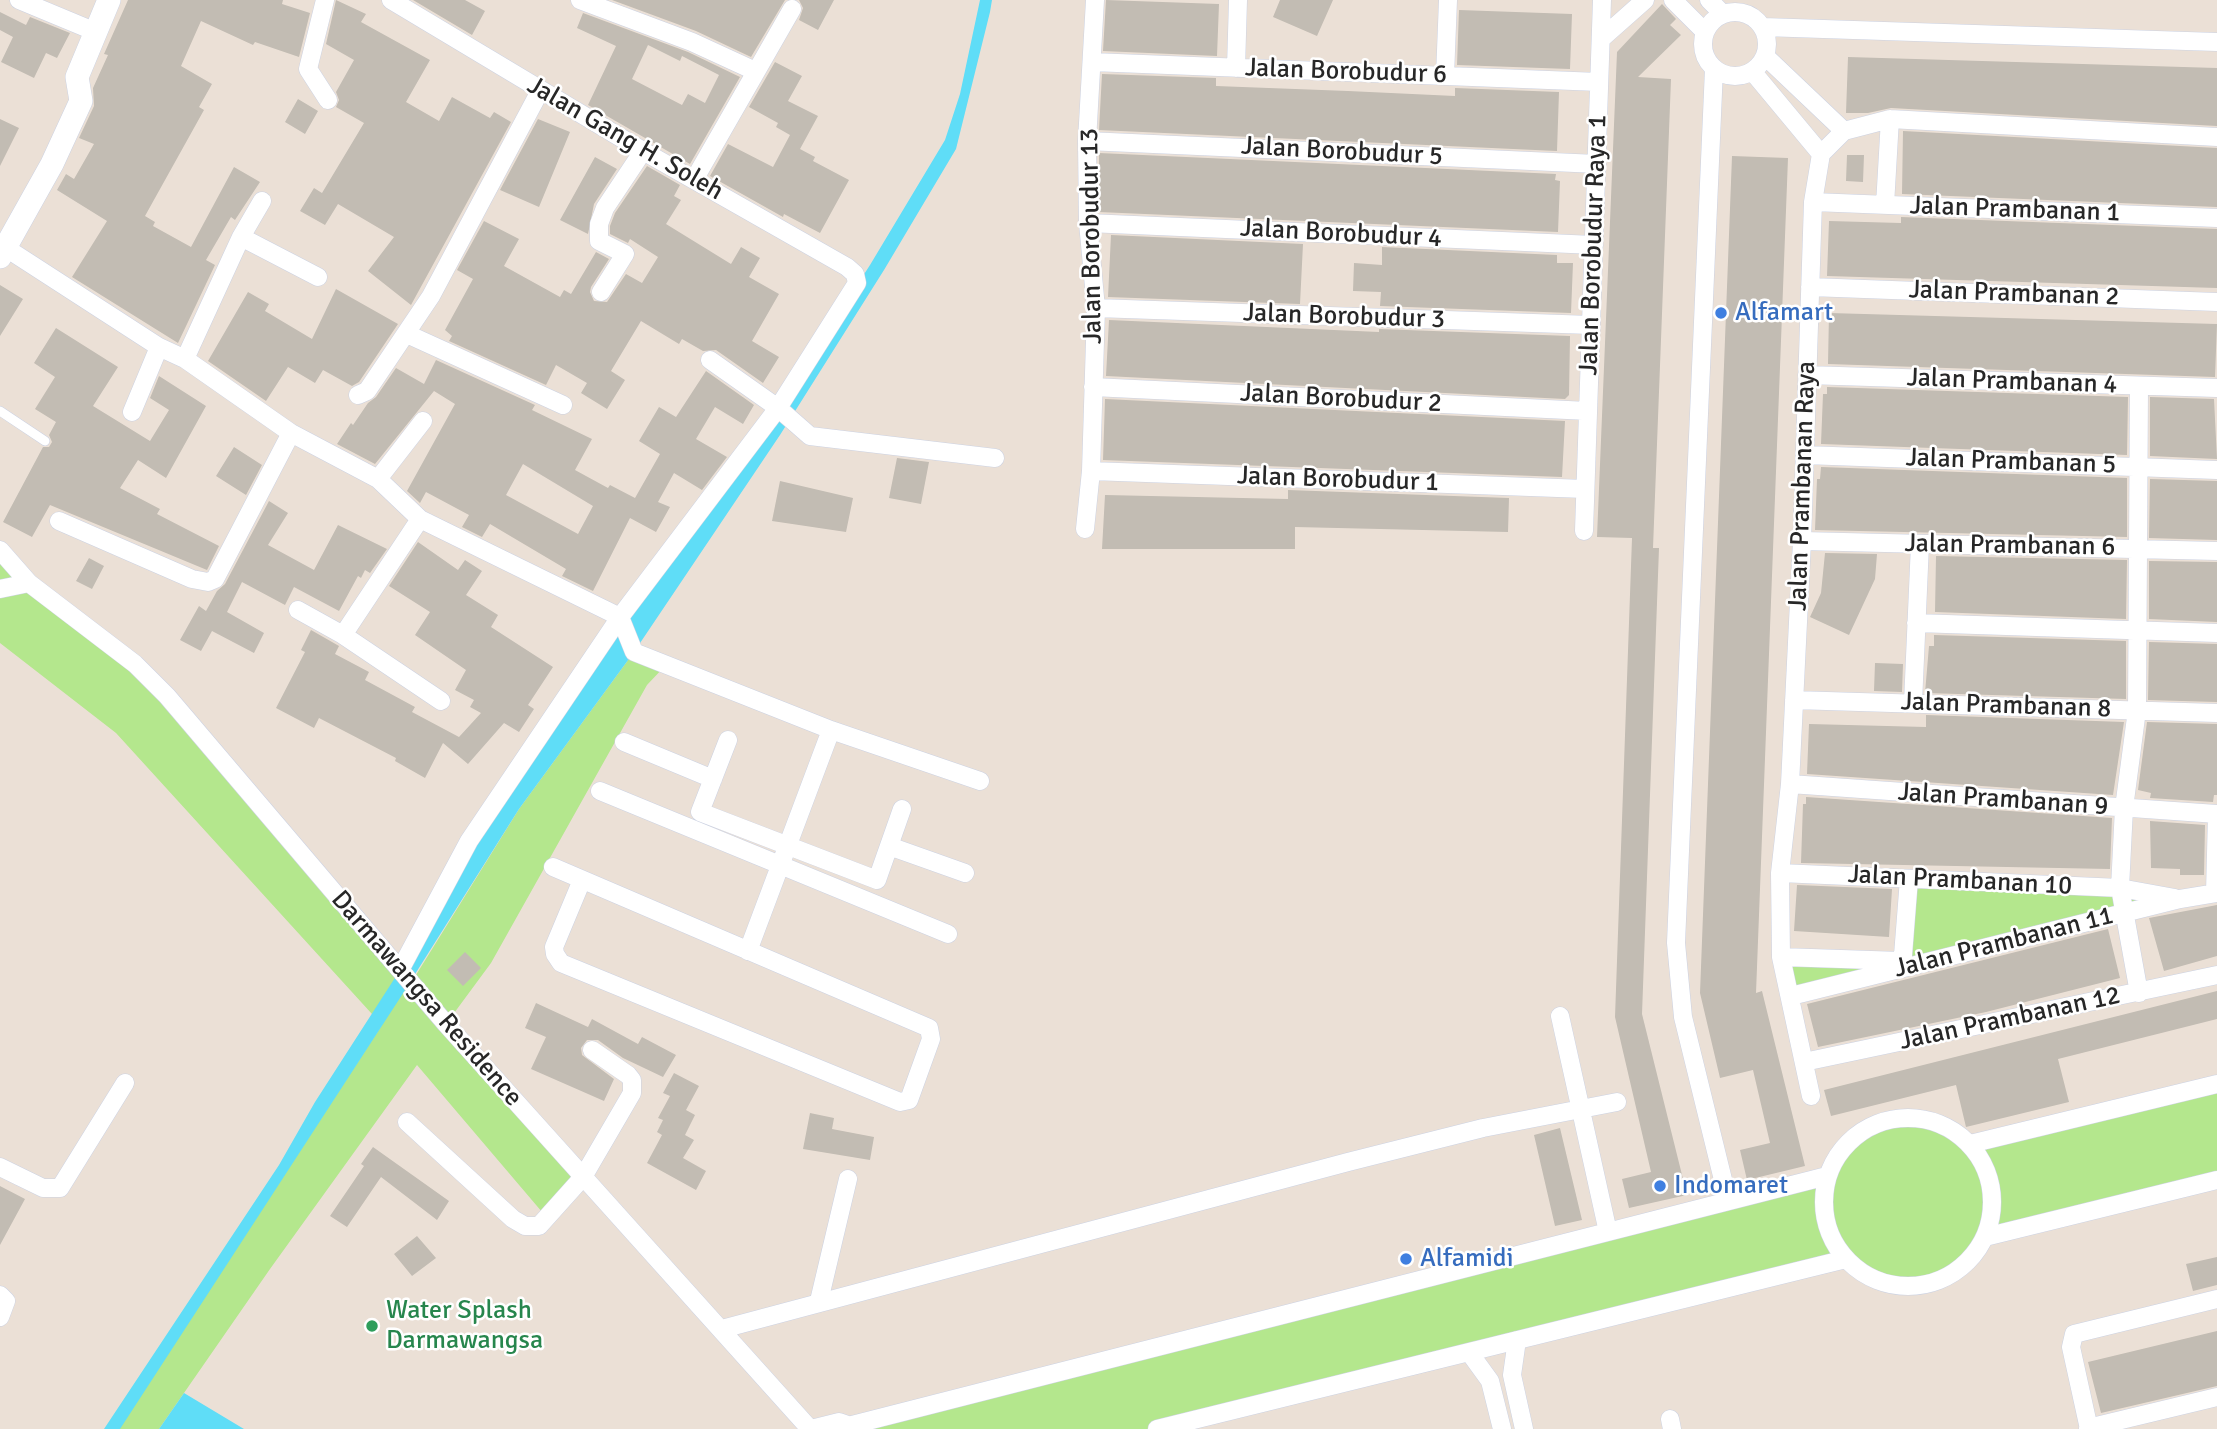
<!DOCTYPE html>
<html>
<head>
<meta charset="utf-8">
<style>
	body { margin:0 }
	canvas { display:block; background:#ebe0d6 }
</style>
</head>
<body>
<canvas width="2217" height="1429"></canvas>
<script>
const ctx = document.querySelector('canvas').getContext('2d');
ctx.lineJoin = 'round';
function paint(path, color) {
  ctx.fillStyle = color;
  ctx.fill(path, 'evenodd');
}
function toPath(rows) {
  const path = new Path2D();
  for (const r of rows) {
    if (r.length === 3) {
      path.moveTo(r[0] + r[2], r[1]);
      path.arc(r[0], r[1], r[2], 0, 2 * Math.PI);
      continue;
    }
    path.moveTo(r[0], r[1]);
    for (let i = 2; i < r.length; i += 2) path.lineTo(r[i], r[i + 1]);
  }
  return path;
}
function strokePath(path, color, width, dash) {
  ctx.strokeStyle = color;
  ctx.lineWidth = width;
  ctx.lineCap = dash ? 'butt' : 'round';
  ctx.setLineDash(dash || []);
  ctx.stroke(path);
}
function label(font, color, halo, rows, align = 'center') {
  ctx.font = font + ' Signika,sans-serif';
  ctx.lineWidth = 5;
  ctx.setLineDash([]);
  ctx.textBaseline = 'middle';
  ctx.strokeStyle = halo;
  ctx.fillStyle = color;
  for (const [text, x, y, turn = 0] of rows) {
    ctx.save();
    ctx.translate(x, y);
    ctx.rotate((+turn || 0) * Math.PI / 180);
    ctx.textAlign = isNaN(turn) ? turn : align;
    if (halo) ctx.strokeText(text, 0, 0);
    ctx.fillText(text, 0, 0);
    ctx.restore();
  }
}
const green = toPath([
	[0,550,135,664,411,983,519,809,634,652,665,666,647,685,491,963,446,1024,580,1175,548,1219,417,1065,270,1269,159,1429,118,1429,382,1025,116,733,0,643],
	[1909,879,2180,899,1791,996,1781,957,1901,961],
	[2217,1084,2217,1180,1985,1237,1977,1251,1953,1273,1922,1285,1905,1286,1873,1278,1846,1259,1157,1429,811,1429,1827,1176,1843,1148,1854,1137,1882,1122,1913,1118,1929,1120,1944,1126,1970,1144]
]);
const water = toPath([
	[980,0,992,0,990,12,956,149,884,270,780,435,634,652,519,809,400,998,120,1429,104,1429,279,1165,315,1102,400,970,469,841,778,408,870,265,945,140,960,94],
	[184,1393,244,1429,159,1429]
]);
const building = toPath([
	[128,0,283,0,282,4,310,13,299,57,255,42,253,45,201,21,181,66,212,84,199,107,204,110,145,216,155,222,153,226,191,247,234,167,260,182,235,220,231,217,206,260,215,265,178,343,72,277,107,221,57,190,66,174,74,179,94,144,79,138,94,106,93,88,108,55,104,54],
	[336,0,366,14,361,22,430,60,406,102,439,121,452,97,490,118,494,112,511,122,411,305,368,271,394,237,338,204,325,225,300,211,314,188,322,193,364,123,336,107,339,100,336,92,354,60,326,44],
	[413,0,465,0,485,11,472,35],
	[612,0,785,0,751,57,696,31],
	[799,0,834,0,818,30,799,20,803,8],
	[1106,0,1219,4,1217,56,1103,51],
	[1280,0,1333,0,1317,36,1273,17],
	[1662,4,1676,19,1670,25,1681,35,1638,77,1671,79,1653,548,1659,548,1642,1014,1687,1195,1629,1208,1622,1179,1651,1172,1615,1017,1632,538,1597,537,1617,52],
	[1459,10,1572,14,1570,69,1457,65],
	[0,12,26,25,30,17,70,33,57,58,46,53,34,78,1,62,13,37,0,30],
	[583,13,688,52,740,77,690,164,588,105,616,46,577,28],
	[648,45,680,61,682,56,719,75,705,103,688,94,682,105,632,79],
	[1848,57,2217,68,2217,126,1891,108,1868,113,1846,113],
	[775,62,802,76,788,101,818,116,800,149,815,157,813,161,849,180,820,233,784,214,783,217,710,176,728,144,773,167,790,135,776,127,778,123,749,107],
	[1102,74,1216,78,1216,86,1348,91,1455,96,1455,88,1559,92,1557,151,1099,130],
	[298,99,318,111,305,134,285,122],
	[0,119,19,128,0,166],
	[538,119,570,132,539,207,500,190],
	[1903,131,2217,148,2217,207,1902,194],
	[1099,153,1556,174,1555,180,1560,181,1558,232,1099,212],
	[1847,155,1864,155,1863,182,1846,181],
	[1732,156,1788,158,1756,993,1762,991,1805,1166,1747,1180,1740,1150,1770,1143,1753,1070,1720,1078,1700,993],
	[595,157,617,169,594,204,588,234,560,220],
	[647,166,680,185,674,196,681,200,666,224,731,264,741,247,760,258,749,277,779,294,752,341,779,357,763,383,716,350,703,351,682,339,679,344,641,321,611,371,625,380,607,409,581,393,587,383,556,365,546,385,449,341,452,336,445,330,473,279,457,270,484,221,519,239,504,266,560,297,564,290,571,294,596,252,609,259,591,287,590,292,594,301,607,302,626,274,642,283,658,257,630,239,628,243,610,234,610,226,615,213],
	[1901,217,2217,229,2217,288,1827,276,1829,221,1901,223],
	[1111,235,1303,244,1300,304,1108,297],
	[1382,247,1557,255,1557,263,1573,263,1571,313,1380,306,1381,292,1353,291,1354,263,1382,265],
	[0,285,23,299,0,336],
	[336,289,398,324,359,382,352,386,323,370,315,383,288,367,266,401,208,361,248,292,269,304,265,311,312,339],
	[1829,313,2217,324,2215,377,1828,364],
	[1109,320,1379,332,1379,329,1570,336,1569,395,1565,399,1106,376],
	[56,328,118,367,93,406,150,441,169,410,150,398,159,376,206,406,166,478,138,460,120,488,160,509,157,514,219,546,207,570,50,505,32,537,3,522,43,447,49,447,52,442,49,435,56,422,35,409,55,377,34,363],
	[436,360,535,405,532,410,592,439,575,470,608,488,610,485,635,498,660,454,639,441,659,407,676,417,706,371,754,405,743,424,715,407,696,439,727,457,702,490,674,473,658,502,670,507,656,532,630,518,593,591,562,576,566,569,490,524,482,537,462,527,469,515,426,492,420,503,407,491,455,404,434,391,375,464,337,444,351,423,353,425,368,403,376,397,396,368,424,384],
	[523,464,593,506,578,534,506,495],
	[1827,387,2128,397,2127,455,1821,444,1823,394,1827,394],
	[2150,397,2214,399,2217,459,2150,456],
	[1105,399,1565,421,1562,477,1103,460],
	[234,447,262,465,246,495,216,476],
	[897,458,929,462,921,504,889,498],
	[1821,467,2127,478,2127,537,1815,530,1817,479,1820,479],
	[2150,479,2217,481,2217,540,2149,538],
	[780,481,853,498,846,532,772,521],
	[1288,490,1509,498,1508,532,1295,527,1295,549,1102,549,1105,495,1288,499],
	[269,501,288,513,268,545,314,570,338,525,387,549,370,573,365,570,361,578,358,576,339,611,294,587,285,605,242,582,227,612,264,633,254,653,212,631,201,651,180,640,199,606,206,611,217,591,225,584],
	[418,542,458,570,465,560,482,571,466,595,498,615,491,627,553,667,528,705,534,709,519,732,504,723,468,764,443,743,425,778,395,761,396,758,319,718,314,728,276,708,305,652,301,650,311,630,339,646,335,654,369,672,365,680,415,707,412,712,459,737,481,713,470,707,474,700,455,690,466,670,415,635,430,612,389,586],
	[1825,553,1877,554,1875,579,1849,635,1810,617,1821,593],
	[1936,556,2127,560,2126,619,1935,612],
	[89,558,104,566,92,589,76,581],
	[2149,561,2217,562,2217,622,2149,619],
	[1934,635,2126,641,2126,699,1925,693,1929,646,1934,646],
	[2149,642,2217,644,2217,702,2148,700],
	[1875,663,1903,664,1902,692,1874,691],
	[1926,715,2124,722,2113,795,1807,774,1809,724,1926,727],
	[2147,722,2217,724,2217,795,2214,795,2213,802,2150,798,2151,793,2138,790],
	[1806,797,2112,818,2110,869,1801,863,1803,804,1806,804],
	[2150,821,2205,825,2204,875,2180,875,2180,869,2151,868],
	[1797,885,1892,889,1889,937,1794,931],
	[2217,905,2217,956,2164,971,2149,918],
	[2108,929,2120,978,1986,1012,1818,1047,1807,1004],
	[465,952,481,968,463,986,447,970],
	[2217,991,2217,1019,2058,1059,2069,1102,1966,1127,1956,1085,1831,1116,1824,1090],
	[536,1003,588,1027,592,1019,638,1044,642,1037,676,1055,663,1077,623,1058,598,1040,587,1040,581,1048,582,1055,614,1079,604,1101,531,1069,546,1037,525,1028],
	[674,1073,699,1086,686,1110,695,1115,685,1135,694,1140,683,1158,706,1171,696,1190,647,1163,662,1135,657,1132,663,1120,658,1118,670,1096,663,1093],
	[810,1113,834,1118,832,1129,874,1137,870,1160,803,1149],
	[1560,1128,1582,1220,1555,1226,1534,1135],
	[373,1147,449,1201,437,1220,381,1177,347,1227,330,1216,364,1166,361,1164],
	[0,1186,25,1199,0,1245],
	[417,1236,436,1258,412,1276,394,1254],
	[2217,1257,2217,1285,2193,1291,2186,1264],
	[2217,1331,2217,1386,2101,1413,2088,1362]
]);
const service = toPath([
	[0,411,45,441]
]);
const minor = toPath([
	[19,0,96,32],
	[325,0,308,69,328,100],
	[391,0,643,151,847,267,855,274,857,283,778,408,620,617,469,841,400,970],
	[580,0,692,42,755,71],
	[1673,0,1705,32],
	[1709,0,1723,14],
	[1735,44,32],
	[1763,27,2217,42],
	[1601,39,1645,0],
	[1765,56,1844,131],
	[1092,62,1599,82],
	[1236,68,1238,0],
	[1714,69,1676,943,1683,1017,1728,1200],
	[1752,71,1821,154],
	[1445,76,1448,0],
	[1087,141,1597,164],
	[694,180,792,9],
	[1813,202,2217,218],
	[1885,205,1890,119],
	[1088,223,1594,245],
	[241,237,318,277],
	[6,248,159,347,185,359,291,433,378,479,420,519,620,617,634,652,831,730,980,781],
	[1810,287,2217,302],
	[601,292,625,254,599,241,599,224,605,208,643,151],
	[1096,308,1591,325],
	[407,334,563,405],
	[185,359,241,237,262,201],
	[710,360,778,408,810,436,995,458],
	[1807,375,2217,388],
	[1093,387,1588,411],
	[358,395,367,391,431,296,540,91],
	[132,412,159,347],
	[1805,455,2217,470],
	[1091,471,1585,489],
	[378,479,423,421],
	[59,521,192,579,208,582,215,579,291,433],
	[1085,529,1091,471,1096,308,1088,223,1087,141,1095,0],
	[1584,531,1602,0],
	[1802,541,2217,551],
	[0,550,29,583,135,664,167,696,446,1024,810,1429],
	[0,589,29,583],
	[298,610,343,635,441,701],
	[1916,623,2217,633],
	[343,635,420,519],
	[1794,700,2217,713],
	[1913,703,1920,544],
	[728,740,700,812,877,880,902,809],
	[624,742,713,779],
	[1790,784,2217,814],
	[600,791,948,934],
	[889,846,965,873],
	[553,867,929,1028,931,1039,909,1100,900,1102,561,963,555,954,554,947,582,880],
	[1780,873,2120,888,2175,898],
	[2215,893,2217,815],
	[748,951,831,730],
	[1781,957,1901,961],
	[1902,968,1909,879],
	[2139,993,2120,888,2124,808,2137,710,2139,386],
	[1791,996,2180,899,2217,893],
	[1560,1016,1608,1232],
	[1804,1062,2217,975],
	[1811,1096,1781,957,1780,873,1790,784,1802,541,1813,202,1821,154,1844,131,1890,119,2217,137],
	[1908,1202,84],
	[407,1122,513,1219,525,1226,539,1226,583,1177,632,1093,632,1080,628,1075,592,1050],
	[1970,1144,2217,1084],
	[0,1167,43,1188,60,1188,125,1083],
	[1985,1237,2217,1180],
	[0,1295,6,1301,0,1317],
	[819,1301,848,1179],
	[722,1329,1348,1162,1483,1128,1617,1102],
	[1517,1340,1512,1375,1524,1429],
	[1469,1352,1490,1381,1502,1429],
	[1670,1419,1672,1429],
	[852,1425,1827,1176],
	[2088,1428,2217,1397],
	[811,1429,839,1422,859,1429],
	[1157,1429,1846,1259],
	[2089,1429,2071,1347,2074,1334,2217,1299]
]);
const tertiary = toPath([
	[0,257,52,164,81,101,77,77,109,0]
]);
const markers = [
	[1721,313,7,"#3f7fe0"],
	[1660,1186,7,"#3f7fe0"],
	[1406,1259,7,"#3f7fe0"],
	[372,1326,7,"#2e9e5b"]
];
const streetNames = [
	["Jalan Borobudur 6",1346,72,2],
	["Jalan Gang H. Soleh",625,139,30],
	["Jalan Borobudur 5",1342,152,3],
	["Jalan Prambanan 1",2015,210,2],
	["Jalan Borobudur 4",1341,234,3],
	["Jalan Borobudur 13",1092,236,-91],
	["Jalan Borobudur Raya 1",1594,245,-88],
	["Jalan Prambanan 2",2014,294,2],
	["Jalan Borobudur 3",1344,317,2],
	["Jalan Prambanan 4",2012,382,2],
	["Jalan Borobudur 2",1341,399,3],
	["Jalan Prambanan 5",2011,462,2],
	["Jalan Borobudur 1",1338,480,2],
	["Jalan Prambanan Raya",1803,486,-88],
	["Jalan Prambanan 6",2010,546,1],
	["Jalan Prambanan 8",2006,706,2],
	["Jalan Prambanan 9",2003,800,4],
	["Jalan Prambanan 10",1960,881,3],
	["Jalan Prambanan 11",2004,943,-14],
	["Darmawangsa Residence",426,999,49],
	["Jalan Prambanan 12",2010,1019,-12]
];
const shopNames = [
	["Alfamart",1735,313],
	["Indomaret",1674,1186],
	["Alfamidi",1420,1259]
];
const leisureNames = [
	["Water Splash",386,1311],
	["Darmawangsa",386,1341]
];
paint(green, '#b4e78d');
paint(water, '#5fddf7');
paint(building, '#c2bcb3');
strokePath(service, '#ccd2e2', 10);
strokePath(minor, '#ccd2e2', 19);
strokePath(tertiary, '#ccd2e2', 24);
strokePath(service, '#fff', 9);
strokePath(minor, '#fff', 18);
strokePath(tertiary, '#fff', 23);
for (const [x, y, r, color] of markers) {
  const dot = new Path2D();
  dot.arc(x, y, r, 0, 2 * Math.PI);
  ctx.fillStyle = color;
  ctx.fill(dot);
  strokePath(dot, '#fff', 2.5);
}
label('26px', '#272727', '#fff', streetNames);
label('26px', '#366cbe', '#fff', shopNames, 'left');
label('26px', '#27864d', '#fff', leisureNames, 'left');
</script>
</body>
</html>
